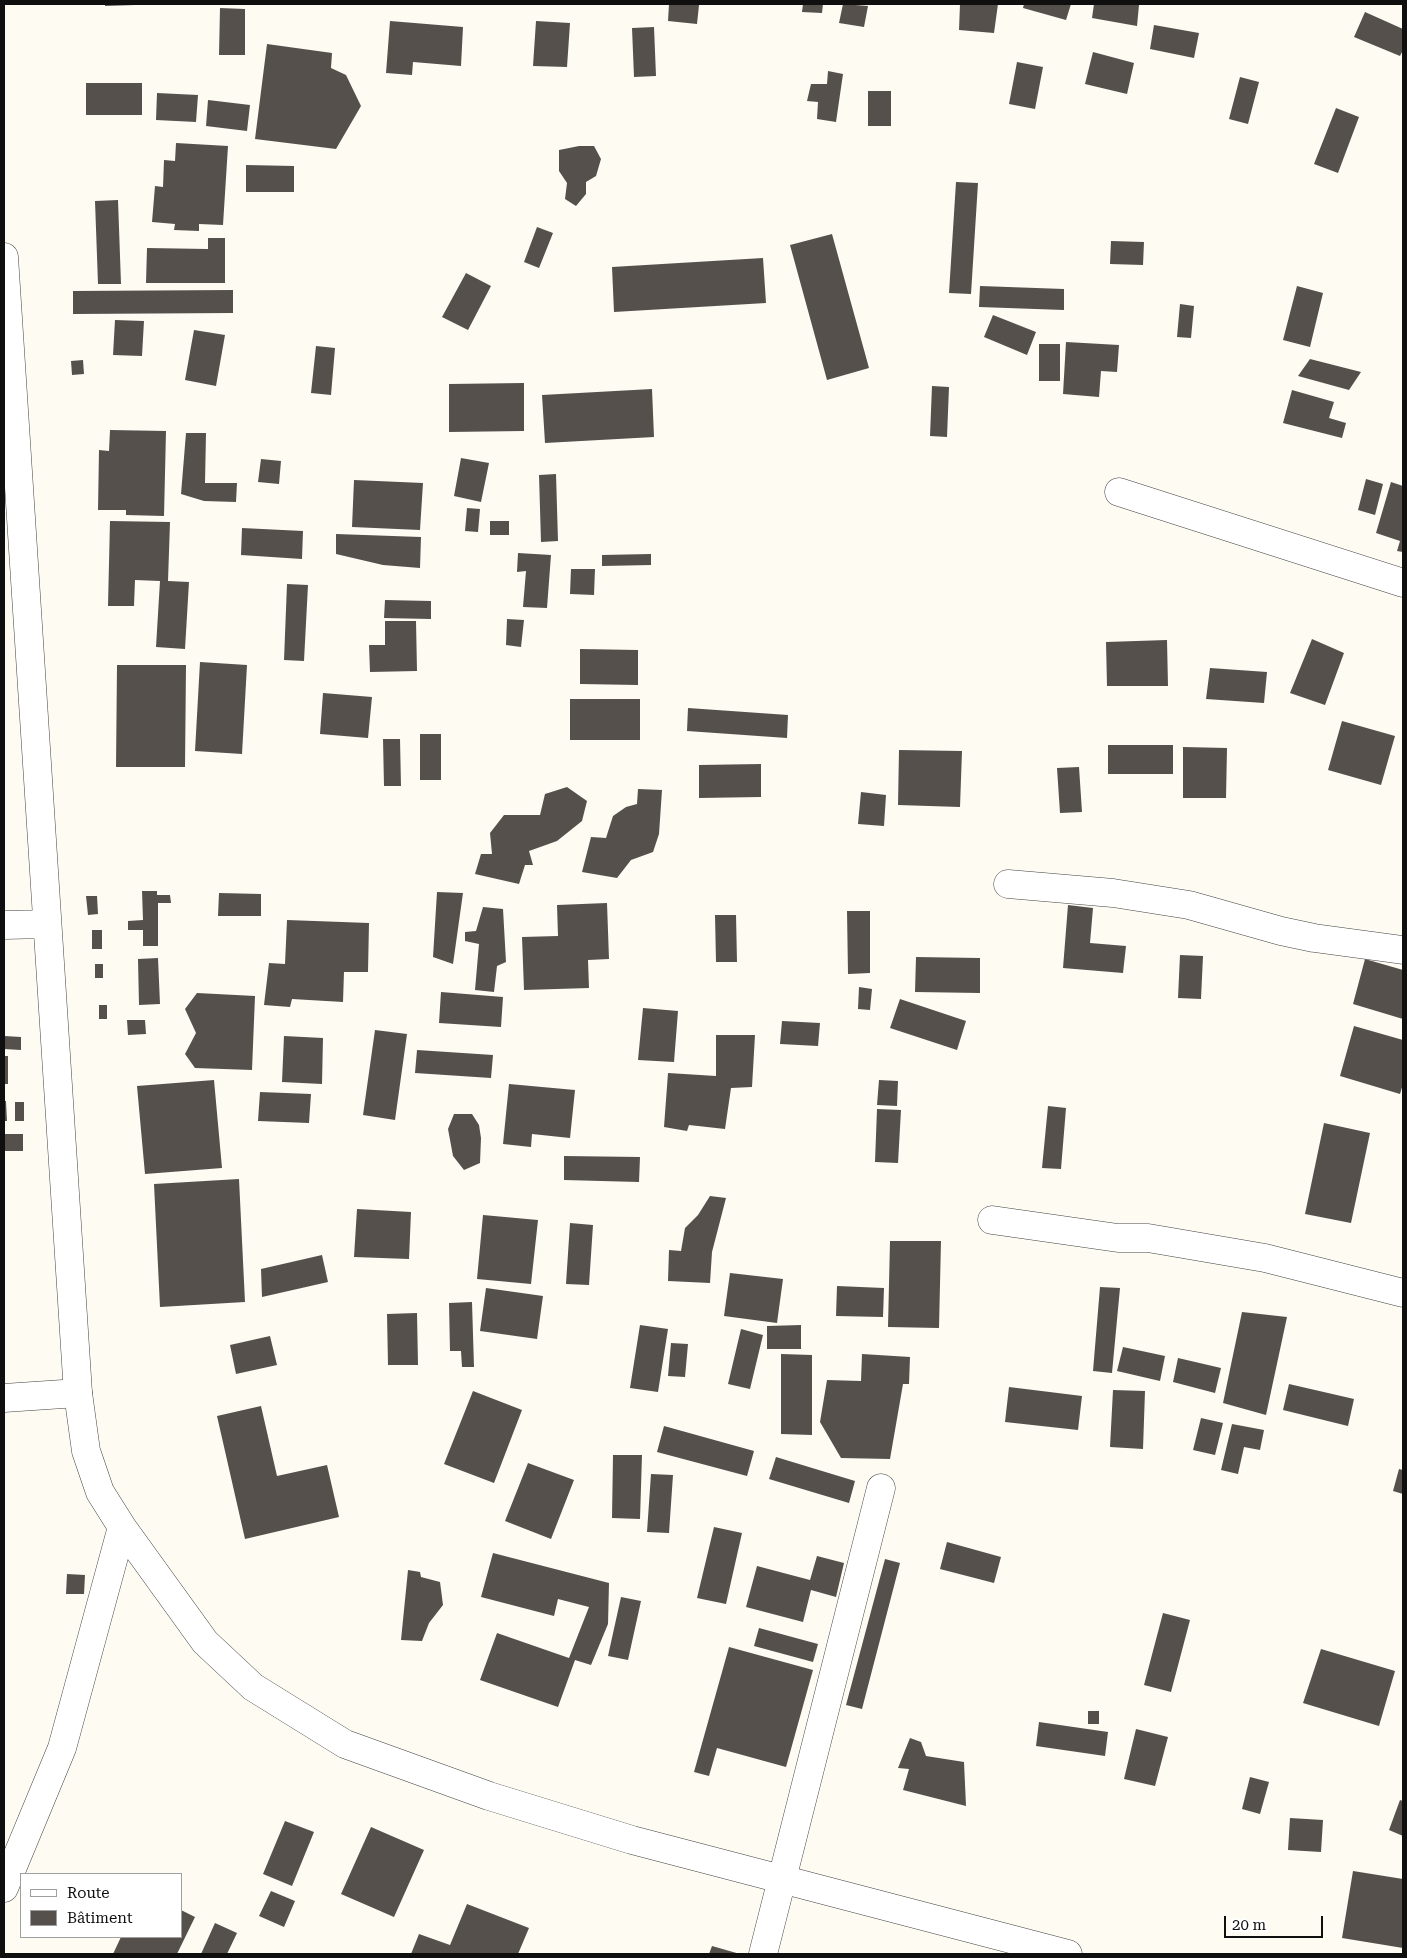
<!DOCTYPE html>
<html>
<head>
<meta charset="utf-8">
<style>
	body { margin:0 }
	#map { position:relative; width:1407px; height:1958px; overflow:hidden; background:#fefbf2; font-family:"Roboto Serif",serif }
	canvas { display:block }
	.frame { position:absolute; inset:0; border:5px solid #0f0f0f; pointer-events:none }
	.legend { position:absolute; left:20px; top:1873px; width:162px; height:65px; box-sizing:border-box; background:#fff; border:1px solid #9f9f9f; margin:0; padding:6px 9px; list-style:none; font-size:15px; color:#0f0f0f }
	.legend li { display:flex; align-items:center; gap:10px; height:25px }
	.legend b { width:25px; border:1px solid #9f9f9f }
	.scale { position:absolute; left:1224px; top:1916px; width:99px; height:22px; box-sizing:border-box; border:2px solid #0f0f0f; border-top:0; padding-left:6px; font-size:15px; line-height:18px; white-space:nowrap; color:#0f0f0f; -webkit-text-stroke:4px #fff; paint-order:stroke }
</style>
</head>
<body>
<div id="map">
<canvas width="1407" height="1958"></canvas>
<div class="frame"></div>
<ul class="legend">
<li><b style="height:6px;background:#fff"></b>Route</li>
<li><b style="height:14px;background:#56504c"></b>Bâtiment</li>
</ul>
<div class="scale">20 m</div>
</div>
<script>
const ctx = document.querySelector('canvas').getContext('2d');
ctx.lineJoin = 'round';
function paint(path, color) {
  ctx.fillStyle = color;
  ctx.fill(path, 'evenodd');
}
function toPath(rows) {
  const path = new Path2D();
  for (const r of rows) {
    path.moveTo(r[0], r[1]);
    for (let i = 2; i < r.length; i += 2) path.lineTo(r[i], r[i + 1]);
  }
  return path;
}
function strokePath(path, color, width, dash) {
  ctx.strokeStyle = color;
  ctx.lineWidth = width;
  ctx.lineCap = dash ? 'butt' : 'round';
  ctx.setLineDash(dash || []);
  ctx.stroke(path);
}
const building = toPath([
	[105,4,135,4,135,5,105,6],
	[669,4,699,5,697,24,668,21],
	[803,4,823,4,822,13,802,12],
	[843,4,868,6,864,27,839,23],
	[960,4,998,4,994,33,959,30],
	[1024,4,1071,4,1066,20,1023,8],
	[1094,4,1139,5,1137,26,1092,18],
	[220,8,245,9,245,55,219,55],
	[1365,12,1403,29,1403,50,1400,56,1354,37],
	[390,21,463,27,461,66,413,62,412,75,386,73],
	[536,21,570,23,567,67,533,66],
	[1154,25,1199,33,1194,58,1150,49],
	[654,27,656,76,634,77,632,28],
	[267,44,332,53,331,68,346,75,361,106,336,149,255,139],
	[1093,52,1134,63,1127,94,1085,84],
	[1017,62,1043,67,1035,109,1009,104],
	[828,71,843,74,836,122,817,119,818,102,807,101,811,84,827,84],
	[1240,77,1259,82,1248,124,1229,119],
	[86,83,142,83,142,115,86,115],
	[868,91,891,91,891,126,868,126],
	[157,93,198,95,196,122,156,120],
	[208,100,250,105,247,131,206,126],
	[1336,108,1359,117,1338,173,1314,164],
	[176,143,228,146,223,225,199,224,199,231,174,230,175,224,152,222,155,186,163,187,164,160,175,161],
	[579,146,594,146,601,159,596,176,586,182,586,194,576,206,565,199,567,183,559,171,559,150],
	[246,165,294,166,294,192,246,192],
	[956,182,978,183,971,294,949,293],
	[118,200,121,284,98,284,95,201],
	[537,227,553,233,539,268,524,262],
	[832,234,869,368,827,380,790,245],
	[208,238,225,238,225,283,146,283,147,248,208,249],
	[1111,241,1144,242,1143,265,1110,264],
	[763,258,766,303,614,312,612,267],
	[466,273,491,286,468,330,442,317],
	[980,286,1064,289,1064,310,979,307],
	[1297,286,1323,293,1310,347,1283,340],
	[233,290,233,313,73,314,73,291],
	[1180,304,1194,306,1191,338,1177,337],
	[993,315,1036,332,1027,355,984,337],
	[115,320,144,321,142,356,113,355],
	[194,330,225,335,216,386,185,380],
	[1066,342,1119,345,1117,372,1101,371,1099,397,1063,394],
	[1039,344,1060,344,1060,381,1039,381],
	[316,346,335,348,331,395,311,393],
	[1310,359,1361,372,1349,390,1298,376],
	[83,360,84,374,72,375,71,361],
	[524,383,524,431,449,432,449,384],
	[932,386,949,387,947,437,930,436],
	[652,389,654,437,545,443,542,395],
	[1292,390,1334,402,1329,418,1346,423,1342,438,1283,423],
	[110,430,166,431,164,516,126,515,126,510,98,510,99,450,109,451],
	[186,433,206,433,205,483,237,483,236,502,204,501,181,494],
	[461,458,489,463,481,502,454,496],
	[261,459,281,461,279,484,258,482],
	[556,474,558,541,541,542,539,475],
	[1366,479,1383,484,1375,515,1358,510],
	[354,480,423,483,420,530,352,527],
	[1391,482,1403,486,1403,552,1397,551,1400,541,1376,533],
	[467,508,480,509,478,532,465,531],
	[110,521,170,522,168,581,189,582,185,649,156,647,160,581,135,580,134,606,108,606],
	[490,521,509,521,509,535,490,535],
	[242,528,303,531,302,559,241,555],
	[336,534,421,537,420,568,383,565,336,554],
	[518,553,551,555,547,608,523,607,526,571,517,572],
	[651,554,651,565,602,566,602,555],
	[571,569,595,569,594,595,570,594],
	[287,584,308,585,304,661,284,660],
	[385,600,431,601,431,619,384,618],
	[507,619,524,620,521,647,506,645],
	[385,621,416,621,417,671,370,672,369,645,385,645],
	[1312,639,1344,653,1325,705,1290,693],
	[1167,640,1168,686,1107,686,1106,642],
	[580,649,638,650,638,685,580,684],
	[200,662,247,665,242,754,195,751],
	[117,665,186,665,185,767,116,767],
	[1210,668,1267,672,1264,703,1206,699],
	[323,693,372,697,368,738,320,734],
	[570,699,640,699,640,740,570,740],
	[688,708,788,715,787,738,687,731],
	[1342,721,1395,736,1381,785,1328,770],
	[420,734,441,734,441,780,420,780],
	[383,739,400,739,401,786,384,786],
	[1108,745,1173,745,1173,774,1108,774],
	[1183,747,1227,748,1226,798,1183,798],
	[899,750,962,751,960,807,898,805],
	[761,764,761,797,699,798,699,765],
	[1079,767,1082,812,1060,813,1057,768],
	[567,787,587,801,582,821,557,841,529,851,533,865,525,865,519,884,475,874,481,854,492,854,490,833,504,815,540,815,545,794],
	[638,789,662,790,659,834,653,852,631,860,617,878,582,872,591,837,606,838,613,816,626,807,637,804],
	[861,792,886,795,884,826,858,824],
	[142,891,157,891,157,895,170,895,171,903,158,903,158,946,143,946,143,930,128,930,128,921,143,920],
	[437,892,463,893,453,964,433,957],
	[219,893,261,894,261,916,218,916],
	[86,896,97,896,98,914,88,915],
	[607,903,609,959,588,960,589,988,524,990,522,937,558,936,557,905],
	[1068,905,1093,908,1090,943,1126,946,1123,973,1063,968],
	[483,907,503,909,506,962,497,966,494,992,475,990,479,944,465,941,465,932,476,931],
	[847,911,870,911,870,973,848,974],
	[715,915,736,915,737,962,716,962],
	[287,920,369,923,368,972,344,972,343,1002,292,999,290,1007,264,1005,269,963,285,964],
	[92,930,102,930,102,949,92,949],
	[1180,955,1203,956,1201,999,1178,998],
	[916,957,980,958,980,993,915,992],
	[158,958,160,1004,139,1005,138,959],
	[1365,959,1403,970,1403,1019,1353,1004],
	[95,964,103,964,103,978,95,978],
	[859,987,872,989,870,1010,858,1009],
	[441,992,503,997,501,1027,439,1023],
	[197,993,255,996,252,1070,195,1068,185,1054,196,1033,185,1009],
	[900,999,966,1021,957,1050,890,1028],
	[99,1005,107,1005,107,1019,99,1019],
	[643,1008,678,1011,674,1062,638,1060],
	[127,1020,145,1020,146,1034,128,1035],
	[782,1021,820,1023,818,1046,780,1044],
	[1354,1026,1403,1040,1403,1084,1400,1094,1340,1076],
	[375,1030,407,1034,395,1120,363,1115],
	[716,1035,755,1035,752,1087,731,1088,725,1129,689,1125,687,1131,664,1127,668,1073,716,1076],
	[4,1036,21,1037,21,1050,4,1049],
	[284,1036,323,1038,322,1084,282,1082],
	[417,1050,493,1055,491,1078,415,1073],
	[4,1056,8,1056,8,1084,4,1084],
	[214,1080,222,1168,145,1174,137,1086],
	[879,1080,898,1081,897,1106,877,1105],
	[509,1084,575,1090,570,1138,532,1134,531,1147,503,1144],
	[260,1092,311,1094,309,1123,258,1121],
	[4,1101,6,1101,7,1121,4,1121],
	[15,1102,24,1102,24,1121,15,1121],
	[1048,1106,1066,1108,1061,1169,1042,1168],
	[877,1109,901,1110,898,1163,875,1162],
	[454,1114,472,1114,479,1125,481,1138,480,1163,464,1170,453,1156,448,1129],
	[1324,1123,1370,1133,1351,1223,1305,1214],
	[4,1134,23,1134,23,1151,4,1151],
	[564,1156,640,1157,639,1182,564,1180],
	[239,1179,245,1302,160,1307,154,1184],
	[710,1196,726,1198,712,1252,710,1283,668,1281,669,1250,681,1251,685,1228,698,1215],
	[357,1209,411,1212,409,1259,354,1257],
	[483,1215,538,1220,531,1284,477,1279],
	[570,1223,593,1225,589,1285,566,1284],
	[890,1241,941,1241,939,1328,888,1327],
	[322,1255,328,1282,262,1297,261,1269],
	[730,1273,783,1279,777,1323,724,1316],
	[837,1286,884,1288,883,1317,836,1316],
	[1100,1287,1120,1288,1112,1373,1093,1371],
	[486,1288,543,1296,537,1339,480,1331],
	[472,1302,474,1367,462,1367,461,1351,450,1351,449,1303],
	[1242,1312,1287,1317,1266,1415,1223,1403],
	[417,1313,418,1365,388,1365,387,1314],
	[640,1325,668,1329,658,1392,630,1388],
	[801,1325,801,1349,767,1349,767,1326],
	[741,1329,763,1335,750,1389,728,1384],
	[270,1336,277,1365,236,1374,230,1345],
	[671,1343,688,1344,685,1377,668,1376],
	[1123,1347,1165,1356,1160,1381,1117,1371],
	[781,1354,812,1355,812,1435,781,1434],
	[862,1354,910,1357,909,1384,903,1384,890,1459,841,1458,820,1422,827,1380,861,1381],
	[1178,1358,1221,1368,1215,1393,1173,1382],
	[1289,1384,1354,1399,1348,1426,1283,1410],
	[1009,1387,1082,1396,1078,1430,1005,1422],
	[1113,1390,1145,1391,1143,1449,1110,1447],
	[473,1391,522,1410,494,1483,444,1464],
	[261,1406,277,1476,327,1465,339,1517,245,1539,217,1416],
	[1201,1418,1223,1423,1215,1455,1193,1450],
	[1232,1424,1264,1430,1260,1450,1244,1447,1238,1474,1221,1470],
	[664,1426,754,1451,747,1476,657,1452],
	[613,1455,642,1455,640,1519,612,1518],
	[776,1457,855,1481,849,1503,769,1479],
	[528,1463,574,1480,551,1539,505,1521],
	[1399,1469,1403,1470,1403,1494,1393,1491],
	[651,1474,673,1475,669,1533,647,1532],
	[714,1527,742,1533,726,1604,697,1598],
	[947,1542,1001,1557,994,1583,940,1569],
	[493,1553,609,1583,608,1624,591,1665,575,1660,558,1707,480,1680,497,1633,569,1658,589,1607,558,1599,554,1616,481,1597],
	[817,1556,844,1563,836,1597,811,1590,803,1622,746,1607,757,1566,810,1580],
	[885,1559,900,1563,862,1709,846,1705],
	[408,1570,420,1572,421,1577,440,1582,443,1605,429,1623,422,1641,401,1640],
	[67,1574,85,1575,84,1594,66,1594],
	[621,1597,641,1601,628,1660,608,1656],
	[1163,1613,1190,1620,1171,1692,1144,1685],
	[759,1628,818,1644,813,1662,754,1646],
	[729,1647,813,1670,786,1767,717,1748,709,1776,694,1772],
	[1321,1649,1395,1671,1379,1726,1303,1703],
	[1088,1711,1099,1711,1099,1724,1088,1724],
	[1039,1722,1108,1732,1105,1756,1036,1746],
	[1136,1729,1168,1737,1155,1786,1124,1779],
	[910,1738,921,1742,926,1756,964,1762,966,1806,903,1790,909,1769,898,1768],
	[1250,1777,1269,1782,1260,1814,1242,1809],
	[1400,1800,1403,1801,1403,1836,1389,1830],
	[1290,1818,1323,1820,1321,1852,1288,1850],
	[285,1821,314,1832,292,1886,263,1874],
	[371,1827,424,1850,394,1917,341,1894],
	[1353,1871,1403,1879,1403,1948,1342,1938],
	[271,1891,295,1901,284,1927,259,1916],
	[467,1904,529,1928,518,1954,411,1954,419,1934,450,1945],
	[181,1910,195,1917,177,1954,113,1954,121,1937,181,1937],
	[215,1923,237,1933,227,1954,201,1954],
	[712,1946,740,1954,709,1954]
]);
const minor = toPath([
	[1119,492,1403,583],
	[1008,884,1113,893,1189,905,1281,931,1314,938,1403,950],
	[992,1220,1118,1238,1148,1238,1265,1258,1403,1293],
	[4,1398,78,1393],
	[763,1954,881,1488]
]);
const tertiary = toPath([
	[4,257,78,1393,86,1451,100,1492,122,1527,205,1642,253,1687,345,1744,489,1796,632,1840,1068,1954],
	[4,925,47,924],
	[4,1888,62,1748,122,1527]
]);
paint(building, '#56504c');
strokePath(minor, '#424242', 29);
strokePath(tertiary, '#424242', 29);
strokePath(minor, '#fff', 28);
strokePath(tertiary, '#fff', 28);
</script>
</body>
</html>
